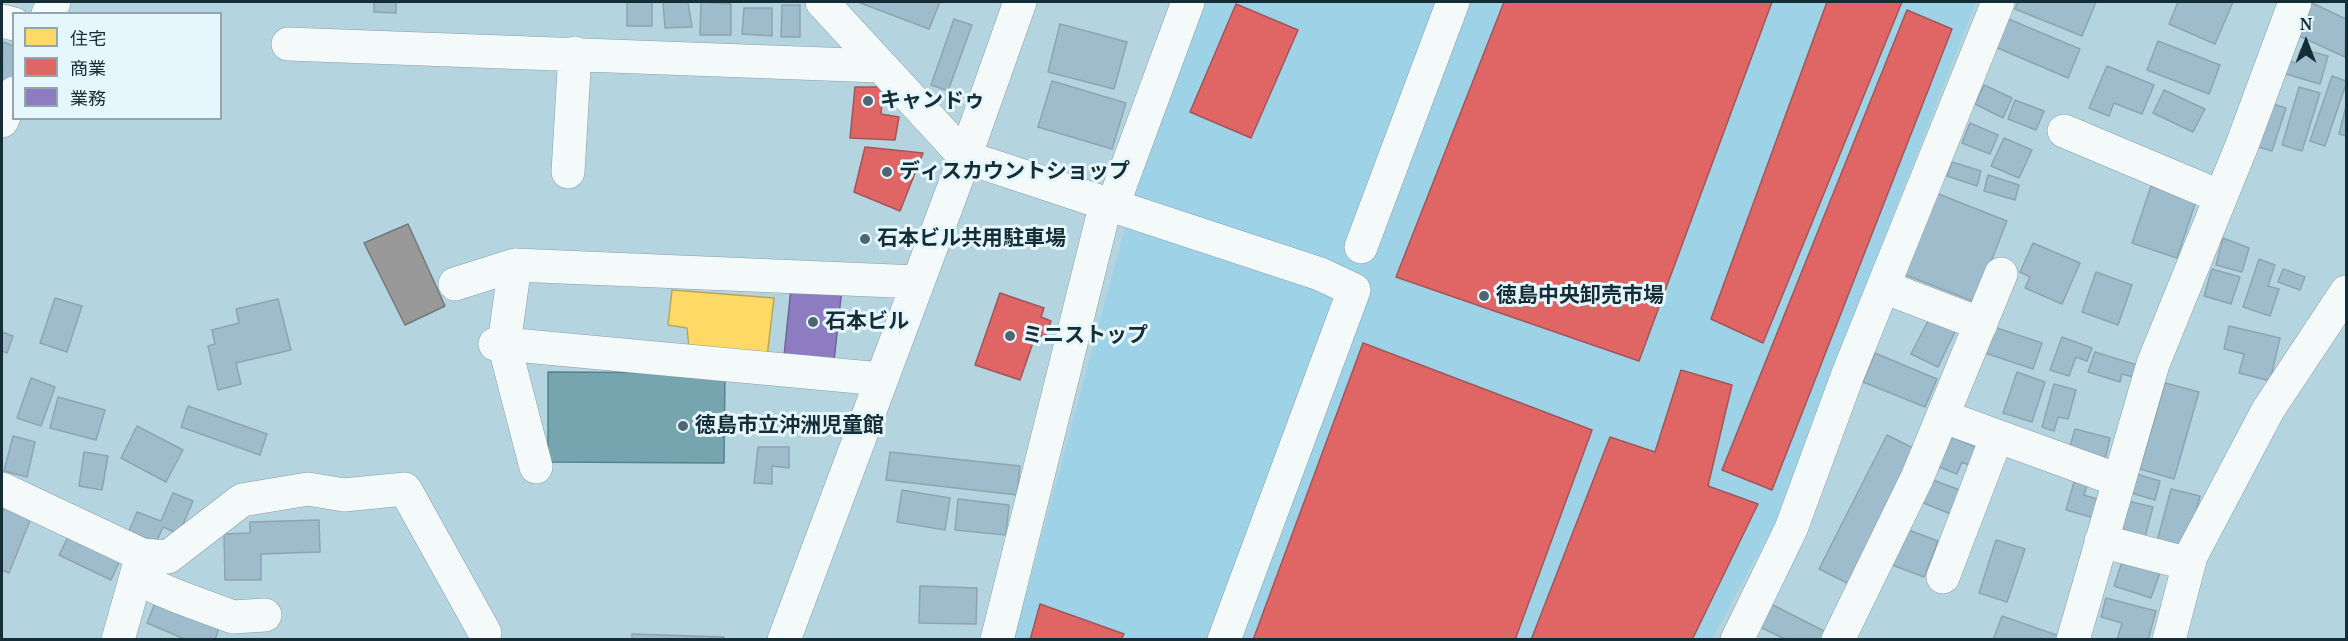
<!DOCTYPE html>
<html>
<head>
<meta charset="utf-8">
<style>
	body { margin:0 }
	#map { position:relative; width:2348px; height:641px; overflow:hidden; background:#b4d4e0; font-family:"Noto Serif","Noto Sans JP",serif }
	canvas { display:block }
	.frame { position:absolute; inset:0; border:3px solid #152d36; pointer-events:none }
	.legend { position:absolute; left:12px; top:12px; width:210px; height:108px; box-sizing:border-box; background:#e5f6fd; border:2px solid #92a6ad; margin:0; padding:8px 10px; list-style:none; font-size:18px; color:#152d36 }
	.legend li { display:flex; align-items:center; gap:12px; height:30px }
	.legend b { width:30px; border:2px solid #92a6ad }
	.north { position:absolute; left:2276px; top:12px; width:60px; height:60px; -webkit-text-stroke:4px #e5f6fd; paint-order:stroke; rotate:0deg; font-size:16px; font-weight:700; line-height:24px; text-align:center; color:#152d36 }
	.north::after { content:''; display:block; margin:auto; width:21px; height:27px; background:#152d36; clip-path:polygon(50% 0,100% 100%,50% 72%,0 100%) }
</style>
</head>
<body>
<div id="map">
<canvas width="2348" height="641"></canvas>
<div class="frame"></div>
<ul class="legend">
<li><b style="height:16px;background:#ffd966"></b>住宅</li>
<li><b style="height:16px;background:#e06666"></b>商業</li>
<li><b style="height:16px;background:#8e7cc3"></b>業務</li>
</ul>
<div class="north">N</div>
</div>
<script>
const ctx = document.querySelector('canvas').getContext('2d');
ctx.lineJoin = 'round';
function paint(path, color) {
  ctx.fillStyle = color;
  ctx.fill(path, 'evenodd');
}
function toPath(rows) {
  const path = new Path2D();
  for (const r of rows) {
    path.moveTo(r[0], r[1]);
    for (let i = 2; i < r.length; i += 2) path.lineTo(r[i], r[i + 1]);
  }
  return path;
}
function strokePath(path, color, width, dash) {
  ctx.strokeStyle = color;
  ctx.lineWidth = width;
  ctx.lineCap = dash ? 'butt' : 'round';
  ctx.setLineDash(dash || []);
  ctx.stroke(path);
}
function label(font, color, halo, rows, align = 'center') {
  ctx.font = font + ' "Noto Serif","Noto Sans JP",serif';
  ctx.lineWidth = 6;
  ctx.setLineDash([]);
  ctx.textBaseline = 'middle';
  ctx.strokeStyle = halo;
  ctx.fillStyle = color;
  for (const [text, x, y, turn = 0] of rows) {
    ctx.save();
    ctx.translate(x, y);
    ctx.rotate((+turn || 0) * Math.PI / 180);
    ctx.textAlign = isNaN(turn) ? turn : align;
    if (halo) ctx.strokeText(text, 0, 0);
    ctx.fillText(text, 0, 0);
    ctx.restore();
  }
}
const built = toPath([
	[1204,2,1976,2,1808,434,1781,512,1712,639,1014,640,1144,157]
]);
const homes = toPath([
	[672,290,774,298,767,357,689,348,687,328,668,325,672,290]
]);
const shops = toPath([
	[1504,2,1772,2,1639,361,1396,277,1504,2],
	[1827,2,1902,2,1763,343,1711,319,1827,2],
	[1236,4,1298,30,1251,138,1190,112,1236,4],
	[1907,10,1952,29,1772,490,1722,470,1907,10],
	[855,87,883,87,881,114,899,117,895,140,850,138,855,87],
	[865,147,923,153,900,211,854,192,865,147],
	[1000,293,1044,308,1041,317,1051,321,1045,337,1036,334,1020,380,975,365,1000,293],
	[1363,343,1592,430,1515,640,1253,640,1363,343],
	[1681,370,1732,385,1708,486,1758,504,1692,640,1531,640,1610,437,1655,452,1681,370],
	[1040,604,1124,634,1121,640,1030,640,1040,604]
]);
const offices = toPath([
	[791,288,842,288,834,361,784,356,791,288]
]);
const public = toPath([
	[548,372,725,373,724,463,548,462,548,372]
]);
const industry = toPath([
	[408,224,445,306,405,325,364,243,408,224]
]);
const building = toPath([
	[374,2,396,2,396,13,374,12,374,2],
	[627,2,652,2,652,26,627,26,627,2],
	[663,2,688,2,692,27,665,28,663,2],
	[701,2,731,4,731,35,700,35,701,2],
	[858,2,940,2,929,29,858,2],
	[2018,2,2096,2,2082,36,2015,9,2018,2],
	[2178,2,2233,2,2215,44,2169,24,2178,2],
	[2312,3,2346,19,2345,57,2297,35,2312,3],
	[782,5,800,5,800,37,781,37,782,5],
	[744,8,772,8,772,36,742,34,744,8],
	[2006,18,2080,49,2068,78,1993,46,2006,18],
	[954,19,972,25,948,91,931,85,954,19],
	[1060,24,1127,42,1114,89,1048,72,1060,24],
	[2158,41,2220,65,2209,94,2147,70,2158,41],
	[3,42,14,46,14,88,2,119,3,42],
	[2301,49,2328,56,2320,84,2282,73,2286,60,2296,63,2301,49],
	[2107,66,2154,85,2142,114,2114,103,2109,116,2089,108,2107,66],
	[2332,76,2346,81,2346,84,2325,146,2310,141,2332,76],
	[1052,81,1126,103,1112,149,1038,127,1052,81],
	[1984,85,2012,98,2003,118,1975,104,1984,85],
	[2299,87,2320,93,2302,151,2282,145,2299,87],
	[2164,90,2205,109,2193,132,2153,113,2164,90],
	[2015,100,2044,111,2036,130,2008,119,2015,100],
	[2266,102,2286,108,2272,151,2252,145,2266,102],
	[2346,106,2346,136,2339,134,2346,106],
	[1970,123,1998,135,1990,154,1962,143,1970,123],
	[2004,138,2032,150,2019,178,1991,166,2004,138],
	[1952,162,1981,171,1977,186,1947,176,1952,162],
	[1988,175,2019,185,2015,200,1984,191,1988,175],
	[2151,186,2196,201,2177,258,2132,243,2151,186],
	[1936,193,2007,221,1975,302,1903,274,1936,193],
	[2223,238,2249,248,2242,272,2216,265,2223,238],
	[2033,243,2080,263,2062,304,2025,288,2030,277,2020,272,2033,243],
	[2259,259,2275,265,2268,286,2279,289,2270,316,2243,307,2259,259],
	[2212,269,2240,277,2231,304,2204,296,2212,269],
	[2283,269,2305,277,2300,290,2278,282,2283,269],
	[2096,272,2132,285,2118,325,2082,312,2096,272],
	[55,298,82,306,67,352,40,343,55,298],
	[278,299,291,350,236,363,241,384,218,390,208,346,215,344,212,330,239,323,236,309,278,299],
	[1930,317,1956,330,1938,367,1911,354,1930,317],
	[2229,326,2280,338,2270,381,2239,373,2244,354,2224,349,2229,326],
	[1994,327,2042,343,2033,369,1985,353,1994,327],
	[2,332,13,336,7,353,2,351,2,332],
	[2062,337,2092,348,2087,361,2076,357,2069,376,2050,370,2062,337],
	[2095,352,2137,365,2133,377,2122,374,2120,382,2088,372,2095,352],
	[1875,353,1937,379,1925,407,1863,382,1875,353],
	[2017,372,2045,382,2032,422,2003,413,2017,372],
	[31,378,55,387,41,426,17,418,31,378],
	[2165,383,2199,392,2174,479,2140,469,2165,383],
	[2054,384,2076,390,2068,419,2058,417,2054,431,2042,427,2054,384],
	[58,397,105,410,96,440,50,428,58,397],
	[188,406,267,434,260,455,181,427,188,406],
	[137,426,183,450,166,482,121,458,137,426],
	[2075,429,2110,438,2105,459,2069,450,2075,429],
	[1887,435,1917,450,1849,584,1819,569,1887,435],
	[13,436,35,442,27,477,4,471,13,436],
	[1951,437,1981,449,1973,467,1962,462,1957,474,1939,467,1951,437],
	[758,447,789,447,789,468,772,466,772,484,754,483,758,447],
	[84,452,108,456,102,490,79,486,84,452],
	[890,452,1020,466,1017,495,886,480,890,452],
	[2136,474,2160,481,2155,500,2131,493,2136,474],
	[1930,479,1960,490,1951,514,1921,502,1930,479],
	[2074,482,2087,485,2084,495,2100,500,2094,518,2066,510,2074,482],
	[2171,489,2200,496,2187,549,2157,541,2171,489],
	[902,490,950,498,945,530,897,522,902,490],
	[173,493,193,501,179,534,163,527,156,543,129,531,137,512,161,521,173,493],
	[958,499,1009,505,1006,535,955,530,958,499],
	[2128,501,2153,507,2145,537,2121,531,2128,501],
	[4,507,31,518,9,573,2,570,2,514,4,507],
	[319,520,320,552,261,554,261,580,225,580,224,534,250,533,250,522,319,520],
	[1906,529,1938,541,1924,577,1892,565,1906,529],
	[69,535,120,560,111,580,59,555,69,535],
	[1996,540,2025,549,2007,602,1979,593,1996,540],
	[2122,562,2160,573,2151,598,2114,586,2122,562],
	[920,586,977,588,976,624,919,623,920,586],
	[2106,598,2156,611,2148,640,2117,640,2122,623,2101,617,2106,598],
	[155,603,220,625,215,640,187,640,147,623,155,603],
	[1771,604,1826,632,1822,640,1787,640,1760,627,1771,604],
	[2002,616,2062,637,2062,640,1993,640,2002,616],
	[632,634,724,637,724,640,632,640,632,634]
]);
const minor = toPath([
	[822,2,965,157,1320,274,1354,290,1224,640],
	[48,14,54,2],
	[2,21,14,24],
	[288,44,879,66],
	[2,121,14,93],
	[2064,131,2221,197],
	[568,172,575,53],
	[1113,205,1188,2],
	[1361,247,1453,2],
	[515,265,504,344,536,467],
	[455,284,515,265,918,282],
	[1884,287,1981,324],
	[495,344,504,344,881,379],
	[1961,423,2118,480],
	[2,489,142,555,118,640],
	[2101,541,2189,564],
	[142,555,168,557,242,500,308,489,344,495,405,489,485,633],
	[1943,577,1997,436],
	[136,579,179,597,233,617,265,615],
	[784,640,965,157,1020,2],
	[997,640,1106,203],
	[1737,640,1791,529,1848,374,1998,2],
	[1838,640,1917,478,2001,274],
	[2073,640,2153,364,2242,145,2295,2],
	[2169,640,2191,556,2268,410,2346,292]
]);
const markers = [
	[868,101,6,"#4d6772"],
	[887,172,6,"#4d6772"],
	[865,239,6,"#4d6772"],
	[1484,296,6,"#4d6772"],
	[813,322,6,"#4d6772"],
	[1010,336,6,"#4d6772"],
	[683,426,6,"#4d6772"]
];
const poiNames = [
	["キャンドゥ",880,101],
	["ディスカウントショップ",899,172],
	["石本ビル共用駐車場",877,239],
	["徳島中央卸売市場",1496,296],
	["石本ビル",825,322],
	["ミニストップ",1022,336],
	["徳島市立沖洲児童館",695,426]
];
paint(built, '#9ed2e6');
paint(homes, '#ffd966');
strokePath(homes, '#b9a558', 1.5);
paint(shops, '#e06666');
strokePath(shops, '#a35558', 1.5);
paint(offices, '#8e7cc3');
strokePath(offices, '#6a6499', 1.5);
paint(public, '#76a5af');
strokePath(public, '#59818b', 1.5);
paint(industry, '#999');
strokePath(industry, '#71797b', 1.5);
paint(building, '#9fbccc');
strokePath(building, '#8ea4af', 1.5);
strokePath(minor, '#859ea8', 34);
strokePath(minor, '#f4f9fa', 33);
for (const [x, y, r, color] of markers) {
  const dot = new Path2D();
  dot.arc(x, y, r, 0, 2 * Math.PI);
  ctx.fillStyle = color;
  ctx.fill(dot);
  strokePath(dot, '#e5f6fd', 2);
}
label('bold 21px', '#152d36', '#e5f6fd', poiNames, 'left');
</script>
</body>
</html>
